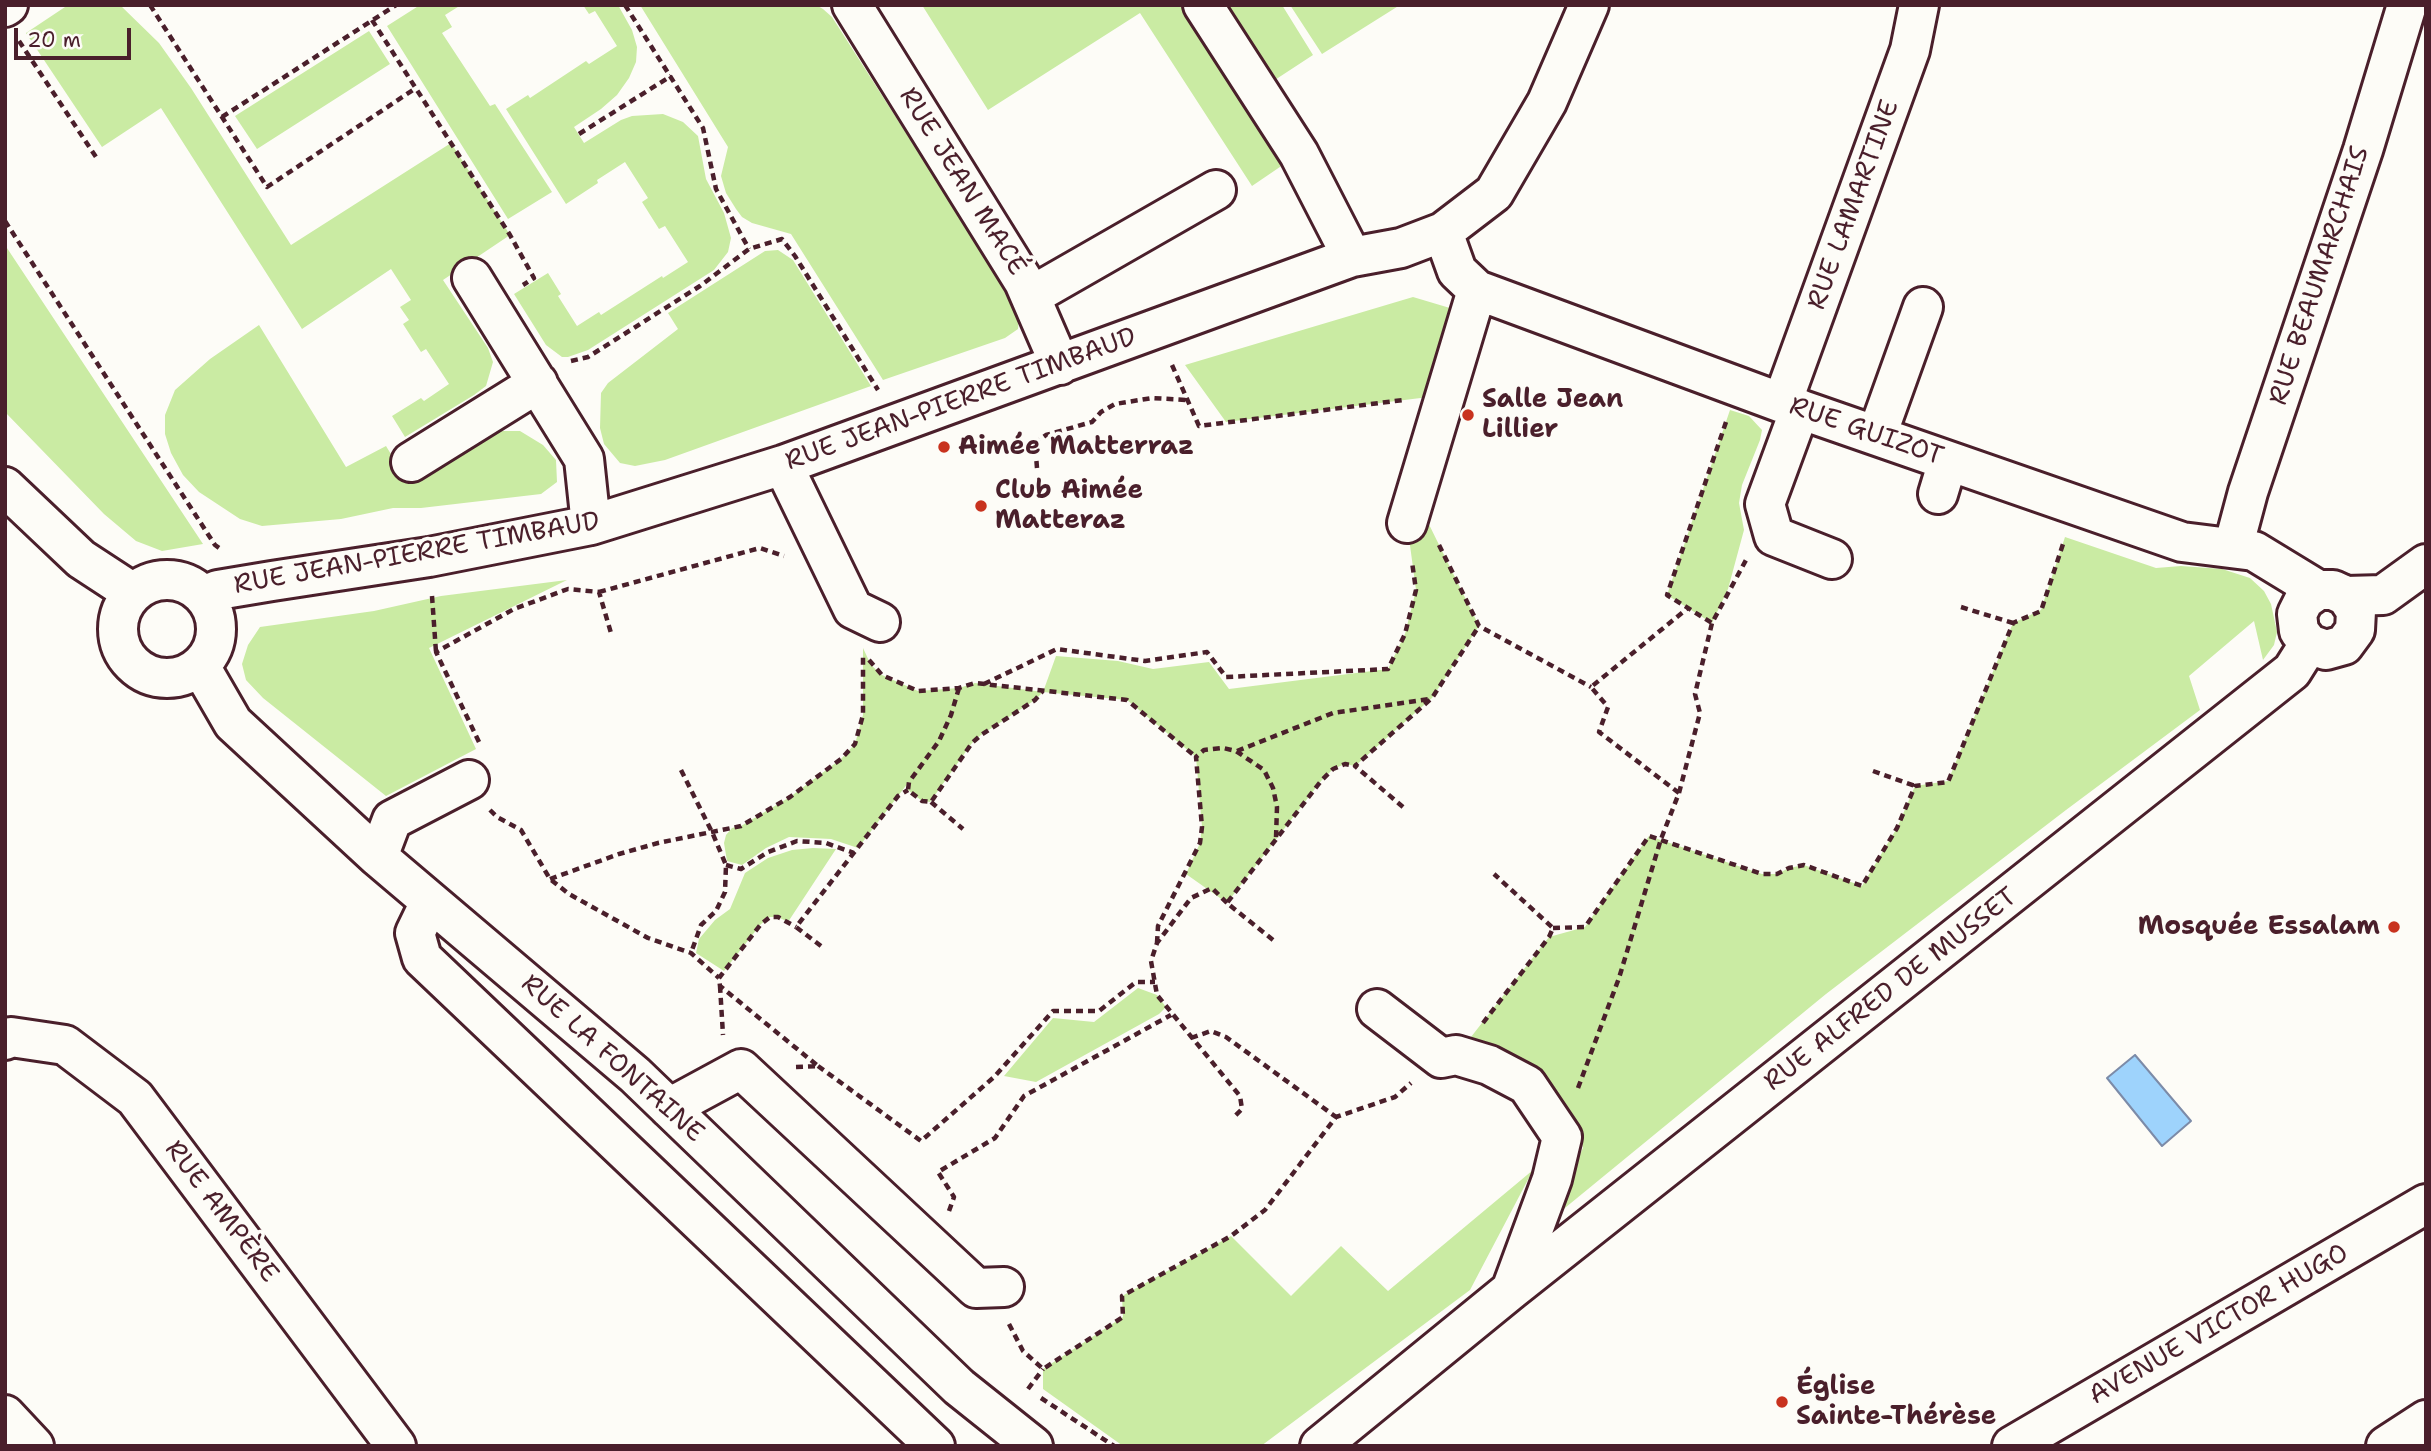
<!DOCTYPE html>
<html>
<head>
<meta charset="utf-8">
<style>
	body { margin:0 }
	#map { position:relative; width:2431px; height:1451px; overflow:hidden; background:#fdfcf7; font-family:"Shantell Sans",sans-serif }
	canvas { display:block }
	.frame { position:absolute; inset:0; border:7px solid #4a1f2b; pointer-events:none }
	.scale { position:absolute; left:14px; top:28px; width:117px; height:32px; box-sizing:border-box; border:4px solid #4a1f2b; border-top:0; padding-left:9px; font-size:21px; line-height:24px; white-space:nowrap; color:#4a1f2b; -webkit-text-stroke:5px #fdfcf7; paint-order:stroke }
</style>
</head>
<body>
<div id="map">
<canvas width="2431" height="1451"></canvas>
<div class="frame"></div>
<div class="scale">20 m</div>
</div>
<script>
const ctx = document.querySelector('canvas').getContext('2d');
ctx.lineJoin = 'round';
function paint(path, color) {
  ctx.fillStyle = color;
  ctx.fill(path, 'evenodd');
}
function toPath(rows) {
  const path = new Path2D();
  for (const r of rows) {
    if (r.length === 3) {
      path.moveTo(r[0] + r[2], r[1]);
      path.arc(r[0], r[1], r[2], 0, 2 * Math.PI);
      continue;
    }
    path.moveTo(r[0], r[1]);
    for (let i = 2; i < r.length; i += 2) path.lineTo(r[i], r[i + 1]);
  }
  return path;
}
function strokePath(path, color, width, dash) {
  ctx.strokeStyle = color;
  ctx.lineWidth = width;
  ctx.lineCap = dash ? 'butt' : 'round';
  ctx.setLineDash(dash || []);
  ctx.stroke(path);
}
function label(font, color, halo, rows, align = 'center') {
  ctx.font = font + ' "Shantell Sans",sans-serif';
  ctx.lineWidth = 7;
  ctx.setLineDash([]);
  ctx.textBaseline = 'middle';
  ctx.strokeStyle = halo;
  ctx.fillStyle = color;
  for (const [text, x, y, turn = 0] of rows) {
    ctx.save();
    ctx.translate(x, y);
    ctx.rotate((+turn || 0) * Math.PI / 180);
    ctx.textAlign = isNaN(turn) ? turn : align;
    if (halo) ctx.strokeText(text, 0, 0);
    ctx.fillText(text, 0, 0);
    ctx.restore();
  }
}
const green = toPath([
	[68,5,120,5,159,43,191,88,291,245,451,143,510,235,443,280,488,348,493,362,486,386,474,395,405,437,392,416,421,398,424,401,449,384,426,349,421,352,403,324,409,320,400,307,411,300,391,269,302,329,161,108,102,147,26,33],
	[420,5,461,5,445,15,452,27,442,33,490,106,495,104,552,192,508,219,387,26],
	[583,5,618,5,632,30,637,47,636,62,629,78,617,95,601,109,574,127,584,143,621,120,632,116,663,114,683,122,698,136,706,179,724,213,731,238,728,252,714,270,588,350,568,357,562,357,546,345,514,294,548,273,561,294,558,296,577,326,599,312,601,315,662,276,663,278,688,262,665,226,659,229,642,202,648,198,625,162,597,180,598,183,566,204,506,109,528,95,530,98,586,61,589,64,617,46,595,11,589,14],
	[640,5,816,5,823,9,832,17,1015,304,1019,317,1018,329,1005,338,883,380,791,234,752,223,742,217,736,209,726,193,721,176,728,147],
	[922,5,1282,5,1313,55,1258,91,1299,154,1252,186,1140,13,988,110],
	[1290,5,1400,5,1322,54],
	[369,31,390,64,257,149,235,116],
	[5,245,203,544,162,551,136,541,104,514,5,412],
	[778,250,793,260,871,386,665,460,635,466,620,463,604,444,600,428,601,393,608,383,678,329,668,313,765,251],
	[1413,297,1470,314,1445,395,1226,422,1185,365],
	[259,325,346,467,386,446,406,479,496,431,520,431,543,445,556,460,557,482,541,494,421,508,393,508,341,519,262,526,240,519,199,492,183,475,171,453,165,434,165,415,175,390,210,359],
	[1730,410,1749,416,1762,430,1760,440,1742,485,1739,503,1744,530,1728,589,1712,623,1667,595],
	[1414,494,1479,626,1432,698,1355,766,1345,764,1333,769,1321,781,1227,903,1186,874,1200,843,1202,827,1196,757,1127,700,1043,692,1035,700,981,735,972,743,930,802,922,801,908,790,908,783,858,848,831,839,789,837,766,848,742,865,727,861,724,843,726,835,732,828,741,826,790,797,841,759,855,744,863,715,863,648,871,665,882,675,918,691,959,688,975,683,1043,692,1056,656,1118,661,1153,669,1209,662,1229,689,1388,669,1405,634,1416,590,1407,523],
	[2065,537,2156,568,2181,566,2222,569,2250,578,2264,591,2271,604,2277,632,2274,645,2263,660,2254,621,2189,676,2200,710,2066,810,1826,994,1560,1212,1554,1206,1583,1148,1577,1122,1550,1085,1471,1037,1549,937,1585,927,1649,836,1762,874,1777,874,1789,868,1804,865,1862,886,1897,828,1915,786,1948,781,2013,623,2041,610],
	[567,580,429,648,476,749,386,796,263,698,246,680,242,664,248,645,260,627,374,611,441,596],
	[813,848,836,849,788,922,778,917,770,917,761,924,724,971,696,953,699,939,715,920,730,909,745,873,768,858,792,850],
	[1138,988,1157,995,1166,1007,1159,1014,1036,1082,1004,1076,1053,1018,1094,1022],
	[1533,1170,1470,1290,1261,1446,1123,1446,1043,1389,1043,1369,1123,1317,1122,1296,1231,1236,1291,1296,1341,1246,1388,1291]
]);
const water = toPath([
	[2135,1055,2191,1121,2162,1146,2107,1078,2135,1055]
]);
const path = toPath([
	[150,5,267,187,416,88],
	[625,5,703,128,716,189,749,249],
	[372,20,510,235,534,278,523,285],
	[19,41,96,157],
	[222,117,396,5],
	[579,134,671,76],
	[5,221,215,545,222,550],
	[571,361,588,357,700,286,749,249,782,239,795,256,878,390],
	[1172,365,1199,426,1403,400],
	[1726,422,1667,595,1712,623,1746,560],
	[1006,446,1036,452],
	[1037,468,1035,443,1046,435,1092,422,1101,412,1115,404,1152,398,1187,400],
	[1439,545,1479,626,1591,687],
	[599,592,760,548,784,556],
	[432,596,436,652],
	[1961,607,2013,623],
	[869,660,882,675,918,691,959,688,975,683,1127,700,1196,757],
	[984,684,1057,649,1145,661,1207,652,1226,677,1388,669,1405,634,1416,590,1412,562],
	[959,688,951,715,939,741,909,782,908,790,922,801,931,802,972,743,981,735,1035,700,1042,692],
	[479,742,436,652,514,609,568,589,599,592,611,633],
	[1237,751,1333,713,1430,699],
	[681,770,712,832,726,865,725,892,716,911,701,925,691,953],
	[1873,771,1915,786],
	[1679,793,1700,713,1695,694,1712,623],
	[931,802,963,829],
	[1403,807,1355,766,1432,698,1479,626],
	[490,810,497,817,521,830,550,879,569,894,648,938,691,953,719,978],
	[726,865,741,869,768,852,797,841,826,843,854,853],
	[550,879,619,854,658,843,741,826,790,797,841,759,855,744,863,715,863,656],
	[1227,903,1212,888,1191,898,1157,943,1151,961,1157,995,1240,1096,1242,1109,1233,1118],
	[1553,928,1585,927,1649,836,1762,874,1777,874,1789,868,1804,865,1862,886,1897,828,1915,786,1948,782,2013,623,2041,611,2064,541],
	[1273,940,1227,903,1321,781,1333,769,1345,764,1355,766],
	[1157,943,1158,926,1200,843,1202,827,1196,757,1204,750,1223,748,1236,751,1264,770,1273,788,1277,807,1276,838],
	[821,946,796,927,898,796,908,790],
	[720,986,723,1035],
	[1483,1023,1549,937,1553,928,1494,874],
	[1191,1038,1211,1031,1226,1037,1336,1117],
	[818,1066,921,1141,994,1077,1053,1011,1099,1011,1136,982,1155,982],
	[796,1067,818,1066,720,986,719,978,761,924,770,917,778,917,796,927],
	[1578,1088,1619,978,1661,839,1679,793,1599,732,1608,707,1591,687,1688,608],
	[949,1211,954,1197,938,1172,995,1138,1024,1096,1171,1015],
	[1009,1324,1023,1351,1043,1369,1123,1317,1122,1296,1231,1236,1265,1210,1336,1117,1395,1097,1411,1083],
	[1028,1389,1043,1369],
	[1041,1398,1114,1446]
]);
const minor = toPath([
	[852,5,1024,282,1060,365],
	[1203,5,1299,154,1352,257],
	[5,7,8,5],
	[1443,232,1457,271,1477,290,1782,403,2182,542,2254,551,2318,590],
	[472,278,584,459,591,525],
	[1031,296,1216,190],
	[1782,403,1910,50,1919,5],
	[1800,409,1765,504,1774,536,1832,559],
	[1877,435,1923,307],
	[411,462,538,383],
	[783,465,853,609,880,622],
	[5,487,81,559,133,593],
	[1938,494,1948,461],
	[1407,523,1477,290],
	[2233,548,2248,492,2363,150,2407,5],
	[167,629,49],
	[203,596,218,590,272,581,429,557,591,525,783,465,1352,257,1401,248,1443,232,1494,193,1547,102,1589,5],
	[2309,644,2299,631,2297,614,2304,600,2318,590,2333,590,2346,596,2383,595,2426,564],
	[2309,644,2326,650,2344,645,2355,630,2356,611,2346,596],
	[200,666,233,723,378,857,635,1075,959,1387,1033,1446],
	[378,857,392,820,469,780],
	[430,902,415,933,422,958,935,1446],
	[1377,1009,1441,1058,1456,1055,1489,1065,1527,1085,1562,1137,1552,1179,1511,1290],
	[5,1040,11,1037,65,1045,135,1098,396,1446],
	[669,1108,741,1069,976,1288,1004,1287],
	[5,1415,34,1446],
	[1320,1446,1511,1290,2292,671,2309,644],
	[2012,1446,2426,1204],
	[2386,1446,2426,1420]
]);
const markers = [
	[1468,415,7,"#c8321e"],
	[944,447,7,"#c8321e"],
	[981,506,7,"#c8321e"],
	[2394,927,7,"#c8321e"],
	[1782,1402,7,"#c8321e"]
];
const streetNames = [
	["RUE JEAN MACÉ",962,182,58],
	["RUE LAMARTINE",1854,205,-70],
	["RUE BEAUMARCHAIS",2320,276,-72],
	["RUE JEAN-PIERRE TIMBAUD",961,400,-20],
	["RUE GUIZOT",1866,432,19],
	["RUE JEAN-PIERRE TIMBAUD",417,554,-10],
	["RUE ALFRED DE MUSSET",1891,990,-38],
	["RUE LA FONTAINE",612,1059,42],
	["RUE AMPÈRE",221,1212,53],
	["AVENUE VICTOR HUGO",2219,1325,-30]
];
const poiNames = [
	["Salle Jean",1482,400],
	["Lillier",1482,430],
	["Aimée Matterraz",958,447],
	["Club Aimée",995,491],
	["Matteraz",995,521],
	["Mosquée Essalam",2380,927,"right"],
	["Église",1796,1387],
	["Sainte-Thérèse",1796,1417]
];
paint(green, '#caeba3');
paint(water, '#9ed3fc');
strokePath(water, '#7c8ba8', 2);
strokePath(minor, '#4a1f2b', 44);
strokePath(path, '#4a1f2b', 4.5, [7, 5]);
strokePath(minor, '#fdfcf7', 38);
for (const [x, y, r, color] of markers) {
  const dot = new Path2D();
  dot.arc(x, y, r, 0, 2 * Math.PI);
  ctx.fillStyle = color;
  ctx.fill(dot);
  strokePath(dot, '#fdfcf7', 2.5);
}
label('26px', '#4a1f2b', '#fdfcf7', streetNames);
label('bold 26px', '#4a1f2b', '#fdfcf7', poiNames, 'left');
</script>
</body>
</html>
